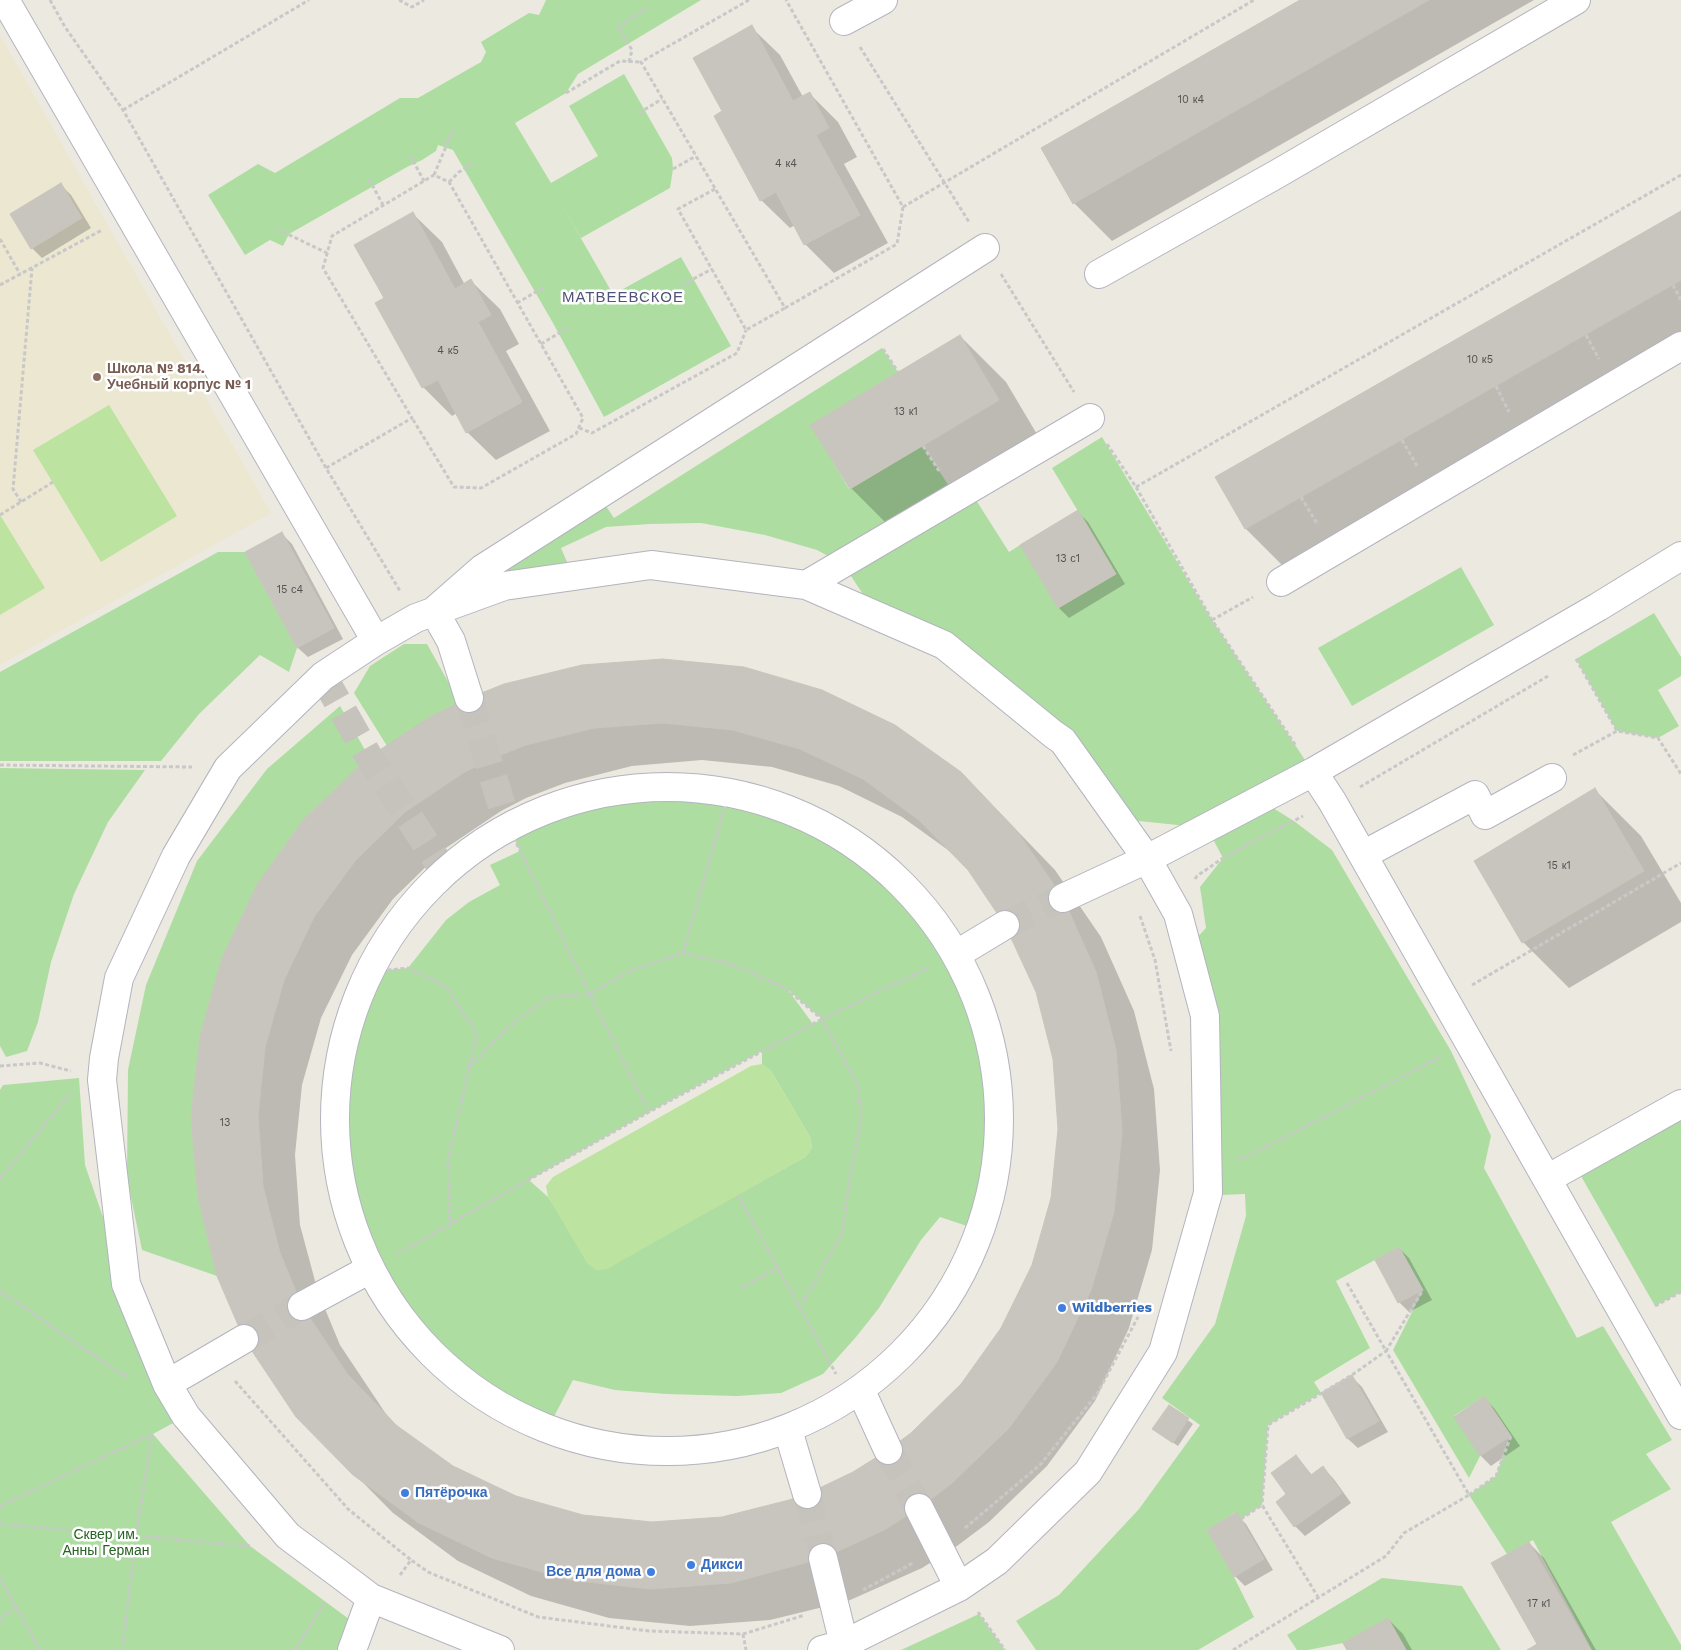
<!DOCTYPE html>
<html>
<head>
<meta charset="utf-8">
<style>
	body { margin:0 }
	canvas { display:block; background:#ece9e0 }
</style>
</head>
<body>
<canvas width="1681" height="1650"></canvas>
<script>
const ctx = document.querySelector('canvas').getContext('2d');
ctx.lineJoin = 'round';
function paint(path, color) {
  ctx.fillStyle = color;
  ctx.fill(path, 'evenodd');
}
function toPath(rows) {
  const path = new Path2D();
  for (const r of rows) {
    if (r.length === 3) {
      path.moveTo(r[0] + r[2], r[1]);
      path.arc(r[0], r[1], r[2], 0, 2 * Math.PI);
      continue;
    }
    path.moveTo(r[0], r[1]);
    for (let i = 2; i < r.length; i += 2) path.lineTo(r[i], r[i + 1]);
  }
  return path;
}
function strokePath(path, color, width, dash) {
  ctx.strokeStyle = color;
  ctx.lineWidth = width;
  ctx.lineCap = dash ? 'butt' : 'round';
  ctx.setLineDash(dash || []);
  ctx.stroke(path);
}
function label(font, color, halo, rows, align = 'center') {
  ctx.font = font + ' "Work Sans",sans-serif';
  ctx.lineWidth = 5;
  ctx.setLineDash([]);
  ctx.textBaseline = 'middle';
  ctx.strokeStyle = halo;
  ctx.fillStyle = color;
  for (const [text, x, y, turn = 0] of rows) {
    ctx.save();
    ctx.translate(x, y);
    ctx.rotate((+turn || 0) * Math.PI / 180);
    ctx.textAlign = isNaN(turn) ? turn : align;
    if (halo) ctx.strokeText(text, 0, 0);
    ctx.fillText(text, 0, 0);
    ctx.restore();
  }
}
const education = toPath([
	[0,35,271,513,0,665]
]);
const green = toPath([
	[546,0,701,0,578,74,566,93,515,123,551,183,598,156,569,106,624,74,672,158,673,169,670,188,581,238,555,193,610,289,614,294,681,257,731,346,604,417,553,323,453,150,438,145,436,151,422,160,407,167,289,234,283,246,270,240,245,255,208,195,258,164,275,173,400,98,418,98,481,62,486,52,481,42,529,13,539,15],
	[882,348,898,372,811,425,849,489,923,446,956,497,969,489,1009,552,1020,545,1059,608,1116,574,1052,468,1102,437,1212,620,1313,772,1260,800,1294,821,1332,850,1451,1051,1491,1136,1484,1168,1577,1338,1603,1326,1672,1440,1646,1454,1671,1489,1611,1522,1681,1645,1681,1650,1592,1650,1533,1540,1507,1554,1469,1495,1496,1476,1510,1436,1484,1396,1454,1416,1480,1456,1469,1478,1393,1350,1423,1290,1399,1247,1336,1281,1370,1348,1314,1382,1321,1393,1268,1425,1262,1505,1241,1519,1236,1512,1207,1530,1234,1577,1254,1617,1198,1650,1036,1650,1016,1621,1059,1595,1139,1509,1200,1425,1162,1398,1215,1324,1246,1216,1245,1194,1221,1195,1191,944,1206,928,1200,887,1223,858,1207,828,1129,820,1053,734,878,617,843,564,817,550,765,535,701,523,649,524,606,527,561,548,573,576,504,586,482,569,598,494,614,518],
	[218,552,245,552,297,648,289,672,260,655,199,714,161,761,0,761,0,672],
	[1461,567,1494,625,1352,706,1318,648],
	[1654,613,1681,657,1681,676,1658,690,1679,726,1658,738,1617,731,1576,659],
	[404,644,427,644,460,703,387,746,354,693,370,666],
	[340,706,369,757,304,819,257,885,222,958,200,1036,191,1117,198,1197,217,1276,142,1250,127,1178,128,1070,146,985,197,861,267,769],
	[0,768,145,770,108,822,74,894,51,962,38,1022,27,1051,6,1057,0,1046],
	[636,788,729,792,762,800,817,822,869,854,918,900,957,954,977,996,998,1076,996,1178,982,1231,940,1217,921,1240,879,1308,856,1337,823,1374,781,1393,737,1396,666,1394,615,1390,573,1380,547,1430,467,1385,401,1319,370,1269,336,1160,335,1093,347,1027,368,972,408,968,446,920,469,902,500,885,490,865,520,851,508,826,570,800],
	[788,990,822,1019,813,1024],
	[762,1051,762,1064,771,1071,810,1137,812,1148,805,1157,607,1268,596,1270,548,1197,529,1180,649,1112],
	[79,1078,85,1165,126,1284,186,1416,153,1434,250,1546,353,1622,342,1650,0,1650,0,1090,3,1085],
	[1681,1107,1681,1292,1655,1306,1577,1169],
	[1382,1578,1462,1586,1501,1650,1406,1650,1388,1618,1343,1643,1308,1650,1297,1650,1287,1635],
	[979,1614,1005,1650,901,1650]
]);
const pitch = toPath([
	[109,405,177,516,101,562,33,450],
	[0,515,45,588,0,615],
	[762,1064,771,1071,810,1137,812,1148,805,1157,607,1269,596,1270,587,1263,548,1197,546,1186,553,1177,751,1066]
]);
const shadow = toPath([
	[1303,0,1534,0,1112,241,1074,203],
	[751,27,780,55,803,97,810,94,838,122,857,157,844,164,888,243,834,273,805,244,795,225,790,228,761,200,724,112],
	[61,185,71,195,91,228,42,258,32,248],
	[1681,213,1681,340,1284,567,1246,529,1217,478],
	[413,214,442,242,465,285,471,281,500,309,519,344,506,351,550,431,496,460,467,432,457,413,452,416,423,387,386,299],
	[960,336,1006,382,1044,446,897,534,851,488],
	[1078,512,1088,522,1125,584,1069,618,1059,608,1022,546],
	[282,534,292,544,343,639,308,657,298,648,247,552],
	[583,666,999,812,1055,870,1101,937,1134,1011,1154,1089,1160,1170,1152,1250,1129,1328,1095,1401,1047,1466,989,1522,957,1546,922,1568,848,1601,770,1620,690,1626,609,1618,531,1596,458,1561,393,1513,297,1416,223,958],
	[702,760,772,767,839,786,902,817,955,855,969,869,1006,924,1037,991,1054,1059,1059,1129,1052,1198,1033,1265,1002,1328,962,1385,911,1434,854,1473,790,1501,722,1518,652,1523,583,1516,516,1497,452,1467,400,1429,386,1414,340,1345,318,1292,300,1225,295,1155,302,1085,321,1018,352,955,393,899,443,850,501,811,526,798,565,783,632,766],
	[1595,790,1641,836,1681,903,1681,922,1569,988,1523,942],
	[1399,1248,1409,1258,1432,1300,1409,1312,1399,1302,1377,1260],
	[1352,1377,1362,1387,1388,1432,1358,1448,1348,1439,1323,1394],
	[1484,1398,1494,1408,1520,1446,1491,1466,1481,1456,1456,1417],
	[1169,1406,1193,1424,1178,1446,1159,1433],
	[1296,1456,1312,1475,1323,1468,1333,1478,1351,1503,1305,1536,1295,1526,1288,1494],
	[1236,1514,1246,1524,1273,1570,1245,1586,1235,1576],
	[1529,1543,1544,1558,1596,1650,1530,1650,1539,1645],
	[1388,1619,1403,1634,1412,1650,1349,1650]
]);
const building = toPath([
	[1300,0,1429,0,1073,204,1041,148,1300,0],
	[752,25,793,101,810,92,829,128,816,135,860,215,804,245,776,192,760,201,714,116,722,111,693,58,752,25],
	[61,183,82,218,31,249,10,214,61,183],
	[1681,211,1681,280,1245,529,1215,477,1681,211],
	[413,212,455,289,471,279,491,315,478,322,522,402,466,433,438,380,422,388,375,303,384,298,354,245,413,212],
	[960,335,999,400,850,489,810,425,960,335],
	[1078,510,1116,574,1058,608,1020,545,1078,510],
	[282,532,334,628,297,648,245,552,282,532],
	[663,659,744,667,822,690,895,725,961,772,1017,831,1063,898,1096,972,1116,1050,1122,1131,1114,1212,1091,1290,1057,1362,1009,1428,951,1484,919,1508,884,1530,823,1558,731,1583,651,1589,570,1580,492,1558,419,1523,353,1475,296,1417,244,1339,217,1276,198,1197,191,1117,200,1036,222,958,257,885,304,819,369,757,430,717,469,698,504,684,582,665,663,659],
	[663,723,733,730,800,749,863,779,919,820,968,870,1005,925,1036,992,1053,1059,1058,1129,1051,1198,1032,1265,1001,1328,961,1384,911,1433,888,1450,853,1472,807,1494,789,1500,722,1517,652,1522,583,1515,516,1496,453,1466,396,1425,348,1375,302,1306,280,1253,263,1186,258,1116,265,1047,284,980,314,917,355,861,405,812,463,773,488,760,526,745,594,728,663,723],
	[1595,788,1644,871,1522,943,1474,861,1595,788],
	[1399,1247,1423,1290,1398,1303,1375,1260,1399,1247],
	[1352,1375,1379,1421,1347,1439,1321,1393,1352,1375],
	[1484,1396,1511,1436,1480,1456,1454,1417,1484,1396],
	[1169,1405,1189,1418,1173,1443,1152,1429,1169,1405],
	[1296,1455,1311,1475,1323,1466,1342,1493,1294,1527,1276,1502,1286,1494,1271,1473,1296,1455],
	[1237,1512,1264,1559,1234,1577,1207,1530,1237,1512],
	[1529,1542,1591,1650,1527,1650,1537,1644,1491,1563,1529,1542],
	[1388,1618,1406,1650,1347,1650,1343,1643,1388,1618]
]);
const minorTunnel = toPath([
	[323,676,369,757,444,871],
	[469,698,508,826],
	[1005,925,1063,898],
	[244,1339,302,1306],
	[888,1450,919,1508],
	[807,1494,823,1558]
]);
const path = toPath([
	[50,0,65,27,123,110,326,468,400,591],
	[399,0,412,7,424,0],
	[749,0,641,62,785,308,897,244,903,207,786,0],
	[860,47,969,222],
	[629,62,632,50,618,27,647,8],
	[566,93,620,61,641,62],
	[123,110,309,0],
	[639,113,662,99],
	[410,155,424,181],
	[673,169,696,156],
	[434,175,453,130],
	[369,179,383,205],
	[449,182,459,172,474,163],
	[715,189,678,209,746,330,785,308],
	[903,207,1254,0],
	[277,229,327,253],
	[0,239,20,274],
	[1001,274,1074,392],
	[0,285,102,230],
	[682,285,712,269],
	[1673,285,1681,300],
	[517,303,546,286],
	[1586,335,1599,359],
	[541,344,569,327],
	[883,349,898,372],
	[1496,386,1509,412],
	[579,428,592,433,737,353,746,330],
	[1402,440,1417,466],
	[1107,444,1136,487,1212,620,1296,746],
	[923,446,939,471],
	[326,468,412,418,323,268,332,236,434,175,449,182,583,418,576,434,481,488,454,487,412,418],
	[1136,487,1681,175],
	[1301,497,1318,525],
	[21,502,13,489,32,268],
	[0,515,53,482],
	[1212,620,1253,597],
	[1576,659,1617,731],
	[1573,755,1617,731,1658,738,1681,774],
	[0,765,192,767],
	[1360,787,1548,676],
	[508,826,590,994,649,1112],
	[1195,879,1197,876,1223,858,1303,816],
	[1140,916,1155,960,1171,1051],
	[683,953,729,792],
	[368,972,408,968,445,986,477,1034,469,1068],
	[1472,985,1681,863],
	[0,1066,40,1063,71,1071],
	[1238,1158,1246,1157,1442,1056],
	[0,1179,71,1093],
	[738,1195,836,1374],
	[450,1226,448,1161,469,1068,507,1028,549,997,590,994,632,970,683,953,734,965,785,988,822,1019,858,1086,861,1118,848,1191,842,1234,800,1307],
	[397,1254,649,1112,822,1019,930,967],
	[1347,1283,1386,1351,1423,1290],
	[741,1288,778,1268],
	[0,1291,121,1374,130,1376],
	[1655,1306,1681,1292],
	[235,1381,348,1509,411,1560],
	[1469,1495,1496,1476,1511,1436],
	[0,1506,152,1434,136,1536,122,1650],
	[1241,1519,1262,1505,1318,1597],
	[0,1524,250,1546],
	[965,1528,1040,1465,1097,1394,1138,1317],
	[400,1575,411,1560,428,1572,538,1617,649,1631,743,1634,805,1615],
	[0,1578,40,1650],
	[863,1590,913,1563],
	[978,1612,1005,1650],
	[0,1620,16,1606],
	[743,1634,746,1650],
	[295,1650,325,1602],
	[1233,1650,1386,1556,1404,1533,1469,1495,1386,1351,1352,1375,1268,1425,1262,1505]
]);
const minor = toPath([
	[5,0,376,641],
	[844,21,883,0],
	[1099,274,1277,174,1576,0],
	[1281,582,1681,346],
	[806,585,1090,418],
	[469,698,451,641,434,611,482,569,985,248],
	[1313,772,1332,801,1681,1415],
	[667,1119,332],
	[1363,855,1475,795,1485,815,1552,778],
	[1063,898,1147,859,1313,772,1598,607,1681,556],
	[957,954,1005,925],
	[1547,1179,1681,1104],
	[302,1306,370,1269],
	[167,1384,244,1339],
	[861,1391,888,1450],
	[788,1430,807,1494],
	[919,1508,959,1587],
	[823,1558,844,1644],
	[352,1650,371,1598],
	[500,1650,371,1598,342,1576,288,1536,186,1416,167,1384,126,1284,102,1080,104,1058,119,978,176,856,228,768,323,676,376,641,416,618,504,586,651,565,806,585,944,645,1053,734,1063,741,1147,859,1178,914,1205,1016,1208,1193,1163,1352,1088,1472,997,1561,959,1587,844,1644,822,1650]
]);
const markers = [
	[97,377,5,"#8d6e63"],
	[1062,1308,5,"#3f7fe0"],
	[405,1493,5,"#3f7fe0"],
	[691,1565,5,"#3f7fe0"],
	[651,1572,5,"#3f7fe0"]
];
const numberNames = [
	["10 к4",1191,100],
	["4 к4",786,164],
	["4 к5",448,351],
	["10 к5",1480,360],
	["13 к1",906,412],
	["13 с1",1068,559],
	["15 с4",290,590],
	["15 к1",1559,866],
	["13",225,1123],
	["17 к1",1539,1604]
];
const educationNames = [
	["Школа № 814.",107,369],
	["Учебный корпус № 1",107,385]
];
const shopNames = [
	["Wildberries",1072,1308],
	["Пятёрочка",415,1493],
	["Дикси",701,1565],
	["Все для дома",641,1572,"right"]
];
const parkNames = [
	["Сквер им.",106,1535],
	["Анны Герман",106,1551]
];
const neighbourhoodNames = [
	["МАТВЕЕВСКОЕ",623,298]
];
paint(education, '#ece7d1');
paint(green, '#aedda2');
paint(pitch, '#bce39f');
paint(shadow, '#0003');
paint(building, '#c8c5bf');
strokePath(building, '#c8c5ba', 1);
strokePath(minorTunnel, '#c6c3bc', 28, [28, 14]);
strokePath(minor, '#b3b4be', 30);
strokePath(path, '#c8c8c8', 3, [4, 2.5]);
strokePath(minor, '#fff', 28);
for (const [x, y, r, color] of markers) {
  const dot = new Path2D();
  dot.arc(x, y, r, 0, 2 * Math.PI);
  ctx.fillStyle = color;
  ctx.fill(dot);
  strokePath(dot, '#fff', 2);
}
label('11px', '#535251', null, numberNames);
label('bold 14px', '#785e54', '#fff', educationNames, 'left');
label('bold 14px', '#366cbe', '#fff', shopNames, 'left');
label('14px', '#266322', '#fff', parkNames);
ctx.letterSpacing = '1px';
label('15px', '#515279', '#fff', neighbourhoodNames);
ctx.letterSpacing = '0px';
</script>
</body>
</html>
